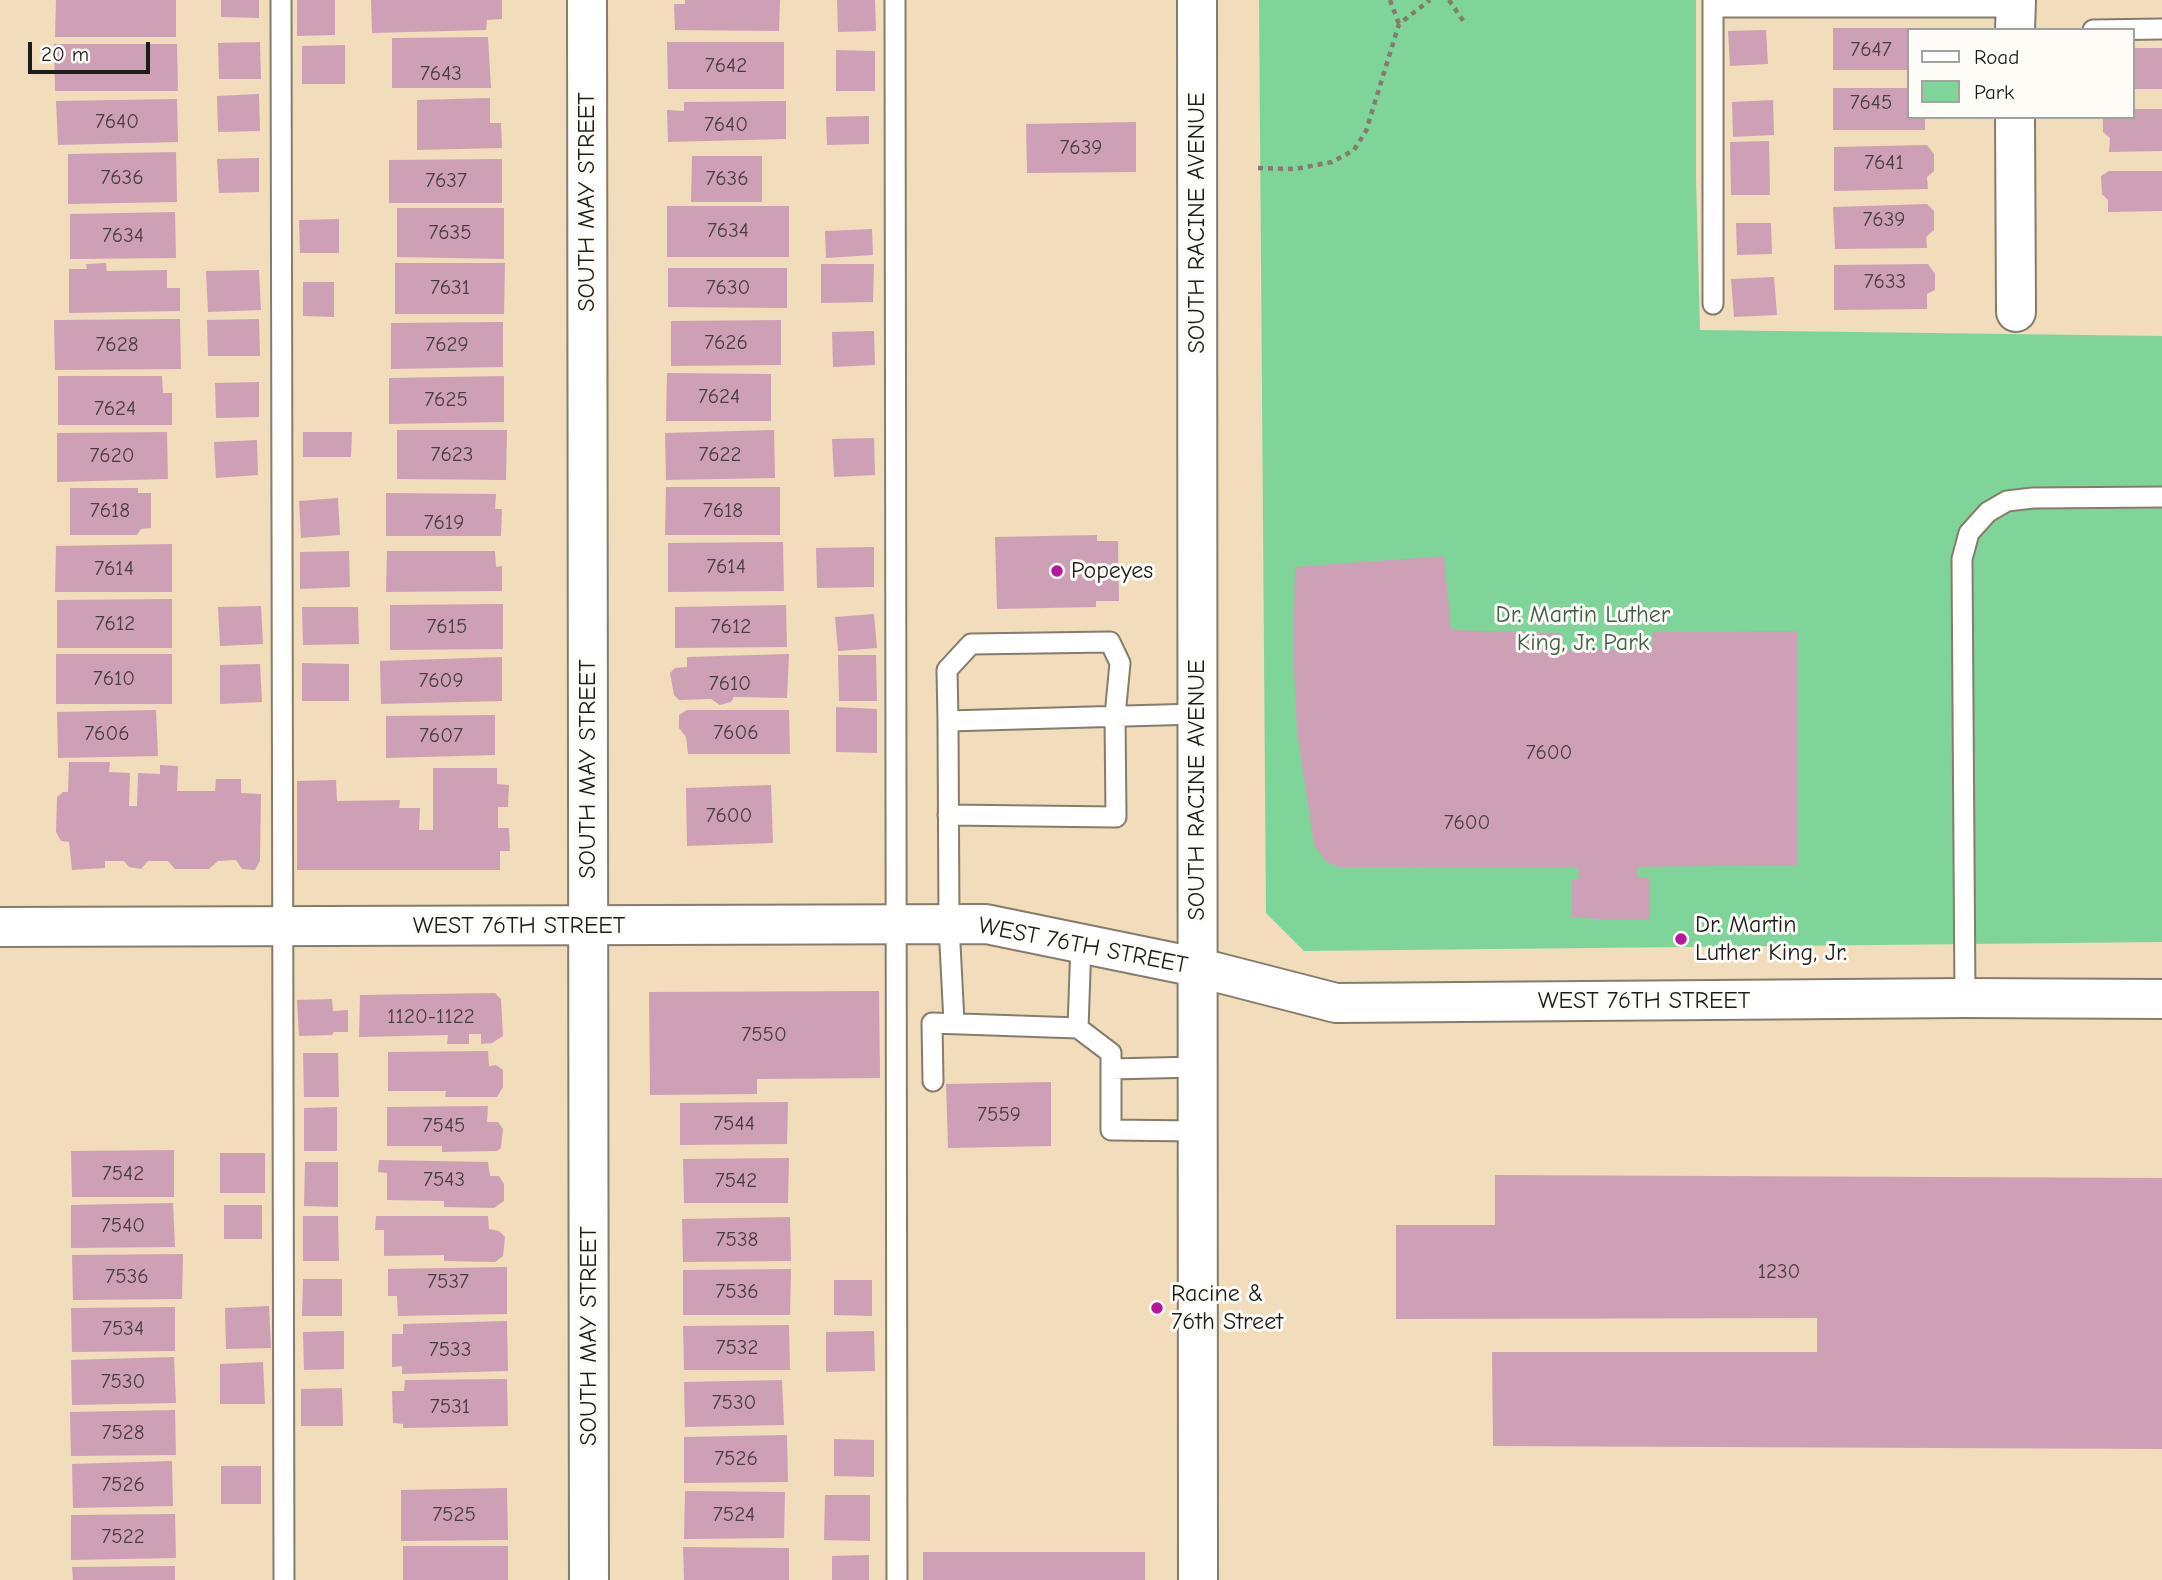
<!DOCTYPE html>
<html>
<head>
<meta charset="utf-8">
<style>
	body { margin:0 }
	#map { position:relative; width:2162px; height:1580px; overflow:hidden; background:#f1dcbc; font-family:"Comic Neue",sans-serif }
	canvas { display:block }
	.legend { position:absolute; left:1907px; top:28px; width:228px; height:91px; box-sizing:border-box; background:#fdfcf7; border:2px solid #a3a29f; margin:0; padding:9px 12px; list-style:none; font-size:21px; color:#1c1c1c }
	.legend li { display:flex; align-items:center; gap:14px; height:35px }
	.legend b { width:35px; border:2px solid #a3a29f }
	.scale { position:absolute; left:28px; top:42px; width:122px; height:32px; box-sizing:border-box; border:4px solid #1c1c1c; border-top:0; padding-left:9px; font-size:21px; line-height:24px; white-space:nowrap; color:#1c1c1c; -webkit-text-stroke:5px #fdfcf7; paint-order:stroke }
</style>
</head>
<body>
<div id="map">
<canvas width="2162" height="1580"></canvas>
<ul class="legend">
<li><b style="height:9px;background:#fff"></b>Road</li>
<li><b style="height:19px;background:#7fd599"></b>Park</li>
</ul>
<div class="scale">20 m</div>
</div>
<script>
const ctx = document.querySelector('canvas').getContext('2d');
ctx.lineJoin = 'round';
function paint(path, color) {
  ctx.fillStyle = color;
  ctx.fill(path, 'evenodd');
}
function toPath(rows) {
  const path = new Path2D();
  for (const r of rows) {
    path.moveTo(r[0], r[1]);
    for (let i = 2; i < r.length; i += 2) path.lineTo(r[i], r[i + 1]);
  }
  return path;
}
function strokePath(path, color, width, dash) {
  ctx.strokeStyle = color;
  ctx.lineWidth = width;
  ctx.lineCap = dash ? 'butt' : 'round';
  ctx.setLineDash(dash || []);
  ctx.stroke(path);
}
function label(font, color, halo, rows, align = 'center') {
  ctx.font = font + ' "Comic Neue",sans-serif';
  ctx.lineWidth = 6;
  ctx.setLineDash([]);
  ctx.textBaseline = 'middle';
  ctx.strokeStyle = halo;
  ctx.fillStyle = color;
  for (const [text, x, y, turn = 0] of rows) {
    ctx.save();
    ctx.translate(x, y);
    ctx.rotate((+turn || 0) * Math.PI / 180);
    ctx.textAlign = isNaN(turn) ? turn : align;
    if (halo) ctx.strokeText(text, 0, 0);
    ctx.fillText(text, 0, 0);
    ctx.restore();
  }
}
const green = toPath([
	[1259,0,1696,0,1696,179,1700,330,2162,336,2162,942,1304,951,1266,913]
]);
const building = toPath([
	[56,0,176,0,176,37,55,37],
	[221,0,259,0,259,18,221,17],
	[297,0,335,0,335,35,297,36],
	[371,0,502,0,502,19,487,20,486,30,372,33],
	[685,0,780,0,779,31,675,30,674,4,685,4],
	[837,0,875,0,876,31,838,32],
	[1833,28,1908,28,1908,70,1833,70],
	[1766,30,1768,64,1730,66,1728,31],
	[488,37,491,88,392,88,392,38],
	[260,42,261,79,219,79,218,43],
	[667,42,784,42,784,89,668,89],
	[54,44,177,44,178,91,55,91],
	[345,45,345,84,302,84,302,46],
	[2132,48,2162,48,2162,89,2132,89],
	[836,50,875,51,875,91,836,91],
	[1833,88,1908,88,1908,117,1925,117,1925,130,1833,130],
	[259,94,260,131,218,132,217,96],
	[490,98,490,123,501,123,502,148,417,150,417,100],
	[177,99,178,142,58,145,56,101],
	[1773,100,1774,135,1733,137,1732,102],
	[786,101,786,139,668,142,667,110,684,111,684,102],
	[2132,109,2162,109,2162,151,2109,152,2110,138,2103,132,2103,117,2132,117],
	[869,116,869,144,827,145,826,117],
	[1136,122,1136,172,1027,173,1026,124],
	[1769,141,1770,195,1731,195,1730,142],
	[1927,145,1934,154,1934,171,1927,177,1928,189,1834,191,1834,147],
	[176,152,177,202,68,204,68,154],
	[692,156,762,156,762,202,691,202],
	[259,158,259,192,219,193,217,159],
	[502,159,502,203,389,203,389,160],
	[2109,171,2162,171,2162,211,2108,212,2108,200,2102,194,2101,176],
	[1927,204,1934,211,1934,230,1926,237,1927,248,1835,249,1833,207],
	[667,206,789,206,789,257,667,257],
	[397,208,504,208,504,259,397,257],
	[175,212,176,258,70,259,70,214],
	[339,219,339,253,300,253,299,220],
	[1736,223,1771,223,1772,254,1737,255],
	[872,229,873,255,826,258,825,231],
	[106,263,107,271,167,270,167,288,180,288,180,311,69,313,69,269,87,269,86,264],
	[395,263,505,263,504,314,395,314],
	[821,264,874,264,873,302,821,303],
	[1928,264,1935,274,1935,290,1927,294,1927,309,1834,310,1834,265],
	[668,268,787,268,787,308,668,307],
	[259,270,261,310,208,312,206,271],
	[1774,277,1777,315,1734,317,1731,279],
	[303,282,334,282,334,317,303,316],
	[180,319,181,369,55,370,54,320],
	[259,319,260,356,208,356,207,320],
	[781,320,781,365,671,366,671,321],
	[503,322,503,367,391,369,391,323],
	[874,331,875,365,833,367,832,332],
	[667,373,771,374,771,421,666,421],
	[58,376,162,376,163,393,172,393,172,425,58,425],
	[504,376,504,422,389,424,389,378],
	[259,382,259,417,216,418,215,383],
	[397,430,507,430,506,480,397,479],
	[774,430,775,478,666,480,665,433],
	[167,432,168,479,57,482,57,433],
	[303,432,352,432,351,457,303,457],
	[874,438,875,475,834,477,832,439],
	[257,440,258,475,216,478,214,442],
	[666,487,780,487,780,535,665,535],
	[70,488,138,488,138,493,151,493,151,528,141,529,137,535,70,535],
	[386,493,496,494,495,509,502,509,501,536,386,536],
	[338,498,340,535,301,538,299,501],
	[1097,535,1097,541,1118,541,1119,601,1096,601,1096,607,997,609,995,537],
	[783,542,784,591,668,592,668,543],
	[172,544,172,592,55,592,56,546],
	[874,547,874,587,817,588,816,548],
	[349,551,350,587,300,589,300,552],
	[387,551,495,551,496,567,502,566,502,591,386,592],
	[1444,556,1451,630,1562,633,1564,651,1652,648,1653,632,1797,631,1797,865,1637,867,1637,877,1650,878,1650,920,1610,920,1572,917,1572,880,1579,878,1578,868,1338,867,1326,861,1314,845,1297,732,1293,648,1295,567],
	[172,599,172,648,57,648,57,600],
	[503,604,503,649,390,650,390,605],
	[786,605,787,647,675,648,675,607],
	[261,606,263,644,220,646,218,607],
	[302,607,358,607,359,644,303,645],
	[874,614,877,648,838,651,835,617],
	[56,654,172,654,172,704,56,704],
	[789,654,787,698,734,697,731,702,720,705,711,699,679,700,674,695,670,673,675,668,687,667,687,657],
	[838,655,876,655,877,701,839,701],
	[502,657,502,701,381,704,380,661],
	[302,663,349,664,349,701,302,701],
	[260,664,262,702,220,704,220,665],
	[836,707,877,709,877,753,836,752],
	[156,710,158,756,58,758,57,712],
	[687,710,789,710,790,754,688,754,686,737,679,728,679,715],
	[495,715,495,755,386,758,386,716],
	[69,762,110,762,109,772,130,773,129,806,137,806,138,773,160,774,160,765,178,766,177,791,215,791,216,779,241,779,241,793,261,794,260,861,255,870,242,869,236,860,218,861,209,869,175,869,168,861,148,861,141,869,129,867,124,861,105,861,105,868,72,870,69,842,61,841,56,832,57,797,63,792,68,792],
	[433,768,497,768,497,784,509,785,508,807,498,807,498,828,509,828,510,851,500,851,500,870,297,870,297,781,336,780,337,801,400,800,399,808,420,808,419,830,433,830],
	[771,785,773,843,687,846,686,788],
	[879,991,880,1078,757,1079,757,1094,650,1095,649,992],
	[495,993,501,999,503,1036,492,1043,481,1044,481,1034,469,1034,469,1044,447,1044,448,1035,359,1037,360,995],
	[332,999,333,1011,348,1010,348,1032,334,1032,332,1035,299,1036,297,1000],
	[488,1051,489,1066,496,1065,503,1070,503,1087,497,1097,445,1097,446,1091,388,1091,388,1052],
	[303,1053,338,1053,339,1097,304,1097],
	[1051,1082,1051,1146,948,1148,946,1084],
	[788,1102,787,1144,680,1145,680,1103],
	[488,1106,487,1122,498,1122,503,1129,501,1148,497,1151,442,1152,442,1146,387,1146,387,1107],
	[337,1107,337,1151,304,1151,304,1108],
	[174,1150,174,1197,72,1197,71,1151],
	[220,1153,265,1153,265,1193,220,1193],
	[789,1158,788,1203,684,1203,683,1159],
	[379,1160,488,1162,490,1176,499,1176,504,1184,504,1201,494,1208,444,1207,444,1201,387,1200,387,1173,378,1172],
	[305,1162,338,1162,338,1207,304,1206],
	[1495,1175,2162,1178,2162,1449,1493,1446,1492,1352,1817,1352,1817,1318,1396,1319,1396,1225,1495,1225],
	[173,1203,175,1247,71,1248,71,1205],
	[224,1205,262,1205,262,1239,224,1239],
	[303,1216,338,1216,339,1261,303,1261],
	[376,1216,488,1216,489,1229,499,1231,505,1237,503,1256,495,1262,444,1261,444,1255,384,1256,384,1230,375,1230],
	[790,1217,791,1261,683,1262,682,1219],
	[183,1254,182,1299,73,1300,72,1255],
	[507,1267,507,1314,398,1316,397,1296,388,1296,388,1269],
	[791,1269,790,1315,683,1315,683,1270],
	[303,1279,342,1279,342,1316,302,1316],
	[834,1280,872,1280,872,1316,834,1315],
	[269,1306,271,1348,226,1349,225,1308],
	[175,1307,175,1351,72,1352,71,1308],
	[507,1321,508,1371,402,1374,402,1366,392,1367,392,1334,403,1334,403,1324],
	[789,1325,790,1370,684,1370,683,1326],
	[344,1331,344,1369,304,1370,303,1332],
	[874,1331,875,1371,826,1372,826,1332],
	[174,1357,176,1403,72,1405,71,1360],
	[263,1362,265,1404,220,1404,220,1364],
	[507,1379,508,1426,403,1428,403,1424,393,1423,392,1391,404,1391,405,1380],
	[782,1380,784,1425,685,1427,684,1382],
	[342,1388,343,1426,301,1426,301,1389],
	[175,1410,176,1455,71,1456,70,1412],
	[787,1435,788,1482,684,1483,684,1437],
	[834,1439,874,1440,874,1477,834,1476],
	[172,1461,173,1506,73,1508,72,1464],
	[221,1466,261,1466,261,1504,221,1504],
	[507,1488,508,1540,401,1541,401,1490],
	[685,1491,785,1492,784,1538,684,1539],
	[825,1495,870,1495,870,1541,824,1540],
	[175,1514,176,1558,71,1560,71,1515],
	[403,1546,508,1546,508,1580,403,1580],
	[683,1547,789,1548,789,1580,684,1580],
	[923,1552,1145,1552,1145,1580,923,1580],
	[869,1555,869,1580,832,1580,832,1556],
	[175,1566,175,1580,73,1580,72,1567]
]);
const path = toPath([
	[1390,0,1399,24],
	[1449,0,1464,22],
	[1258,168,1295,169,1332,162,1354,150,1366,131,1399,24,1430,0]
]);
const service = toPath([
	[281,0,284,1580],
	[895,0,897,1580],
	[1713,0,1713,304],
	[1713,7,2016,7],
	[2093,30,2162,29],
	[948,721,947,670,971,644,1110,642,1120,663,1115,716,1116,817,948,815],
	[1965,998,1962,559,1969,533,1988,512,2007,501,2033,498,2162,497],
	[954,1022,949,925,948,721,1197,714],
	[1078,1028,1081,943],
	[1111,1069,1197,1067],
	[933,1081,932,1023,1078,1028,1111,1053,1111,1130,1197,1131]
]);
const minor = toPath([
	[587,0,589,1580],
	[2015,30,2016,0],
	[2015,117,2016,312]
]);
const tertiary = toPath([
	[1197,0,1198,1580],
	[0,927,986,924,1196,967,1336,1003,1965,998,2162,999]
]);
const markers = [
	[1057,571,7,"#b5179e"],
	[1681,939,7,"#b5179e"],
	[1157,1308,7,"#b5179e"]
];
const numberNames = [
	["7647",1871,50],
	["7642",726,66],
	["7643",441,74],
	["7645",1871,103],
	["7640",117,122],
	["7640",726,125],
	["7639",1081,148],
	["7641",1884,163],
	["7636",122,178],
	["7636",727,179],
	["7637",446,181],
	["7639",1884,220],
	["7634",728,231],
	["7635",450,233],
	["7634",123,236],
	["7633",1885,282],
	["7631",450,288],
	["7630",728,288],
	["7626",726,343],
	["7628",117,345],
	["7629",447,345],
	["7624",719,397],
	["7625",446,400],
	["7624",115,409],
	["7623",452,455],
	["7622",720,455],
	["7620",112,456],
	["7618",110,511],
	["7618",723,511],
	["7619",444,523],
	["7614",726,567],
	["7614",114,569],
	["7612",115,624],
	["7615",447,627],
	["7612",731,627],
	["7610",114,679],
	["7609",441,681],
	["7610",730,684],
	["7606",736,733],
	["7606",107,734],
	["7607",441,736],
	["7600",1549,753],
	["7600",729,816],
	["7600",1467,823],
	["1120-1122",431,1017],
	["7550",764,1035],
	["7559",999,1115],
	["7544",734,1124],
	["7545",444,1126],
	["7542",123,1174],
	["7543",444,1180],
	["7542",736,1181],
	["7540",123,1226],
	["7538",737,1240],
	["1230",1779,1272],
	["7536",127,1277],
	["7537",448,1282],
	["7536",737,1292],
	["7534",123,1329],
	["7532",737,1348],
	["7533",450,1350],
	["7530",123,1382],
	["7530",734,1403],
	["7531",450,1407],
	["7528",123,1433],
	["7526",736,1459],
	["7526",123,1485],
	["7525",454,1515],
	["7524",734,1515],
	["7522",123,1537]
];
const streetNames = [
	["SOUTH MAY STREET",587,202,-90],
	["SOUTH RACINE AVENUE",1197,223,-90],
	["SOUTH MAY STREET",588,769,-90],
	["SOUTH RACINE AVENUE",1197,790,-90],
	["WEST 76TH STREET",519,926],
	["WEST 76TH STREET",1083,946,11],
	["WEST 76TH STREET",1644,1001],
	["SOUTH MAY STREET",589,1336,-90]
];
const poiNames = [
	["Popeyes",1071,571],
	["Dr. Martin",1695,925],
	["Luther King, Jr.",1695,953],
	["Racine &",1171,1294],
	["76th Street",1171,1322]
];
const parkNames = [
	["Dr. Martin Luther",1583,615],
	["King, Jr. Park",1583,643]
];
paint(green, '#7fd599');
paint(building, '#cea0b5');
strokePath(service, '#867c6c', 23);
strokePath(minor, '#867c6c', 42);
strokePath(tertiary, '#867c6c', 42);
strokePath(path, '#867c6c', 4.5, [5, 5]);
strokePath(service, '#fff', 19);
strokePath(minor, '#fff', 38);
strokePath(tertiary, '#fff', 38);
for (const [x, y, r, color] of markers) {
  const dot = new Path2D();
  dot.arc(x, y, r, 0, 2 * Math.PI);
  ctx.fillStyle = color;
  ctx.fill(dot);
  strokePath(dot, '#fdfcf7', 2.5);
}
label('21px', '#483d42', null, numberNames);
label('24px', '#1c1c1c', '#fdfcf7', streetNames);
label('24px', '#1c1c1c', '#fdfcf7', poiNames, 'left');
label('24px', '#3f5d48', '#fdfcf7', parkNames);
</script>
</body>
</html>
